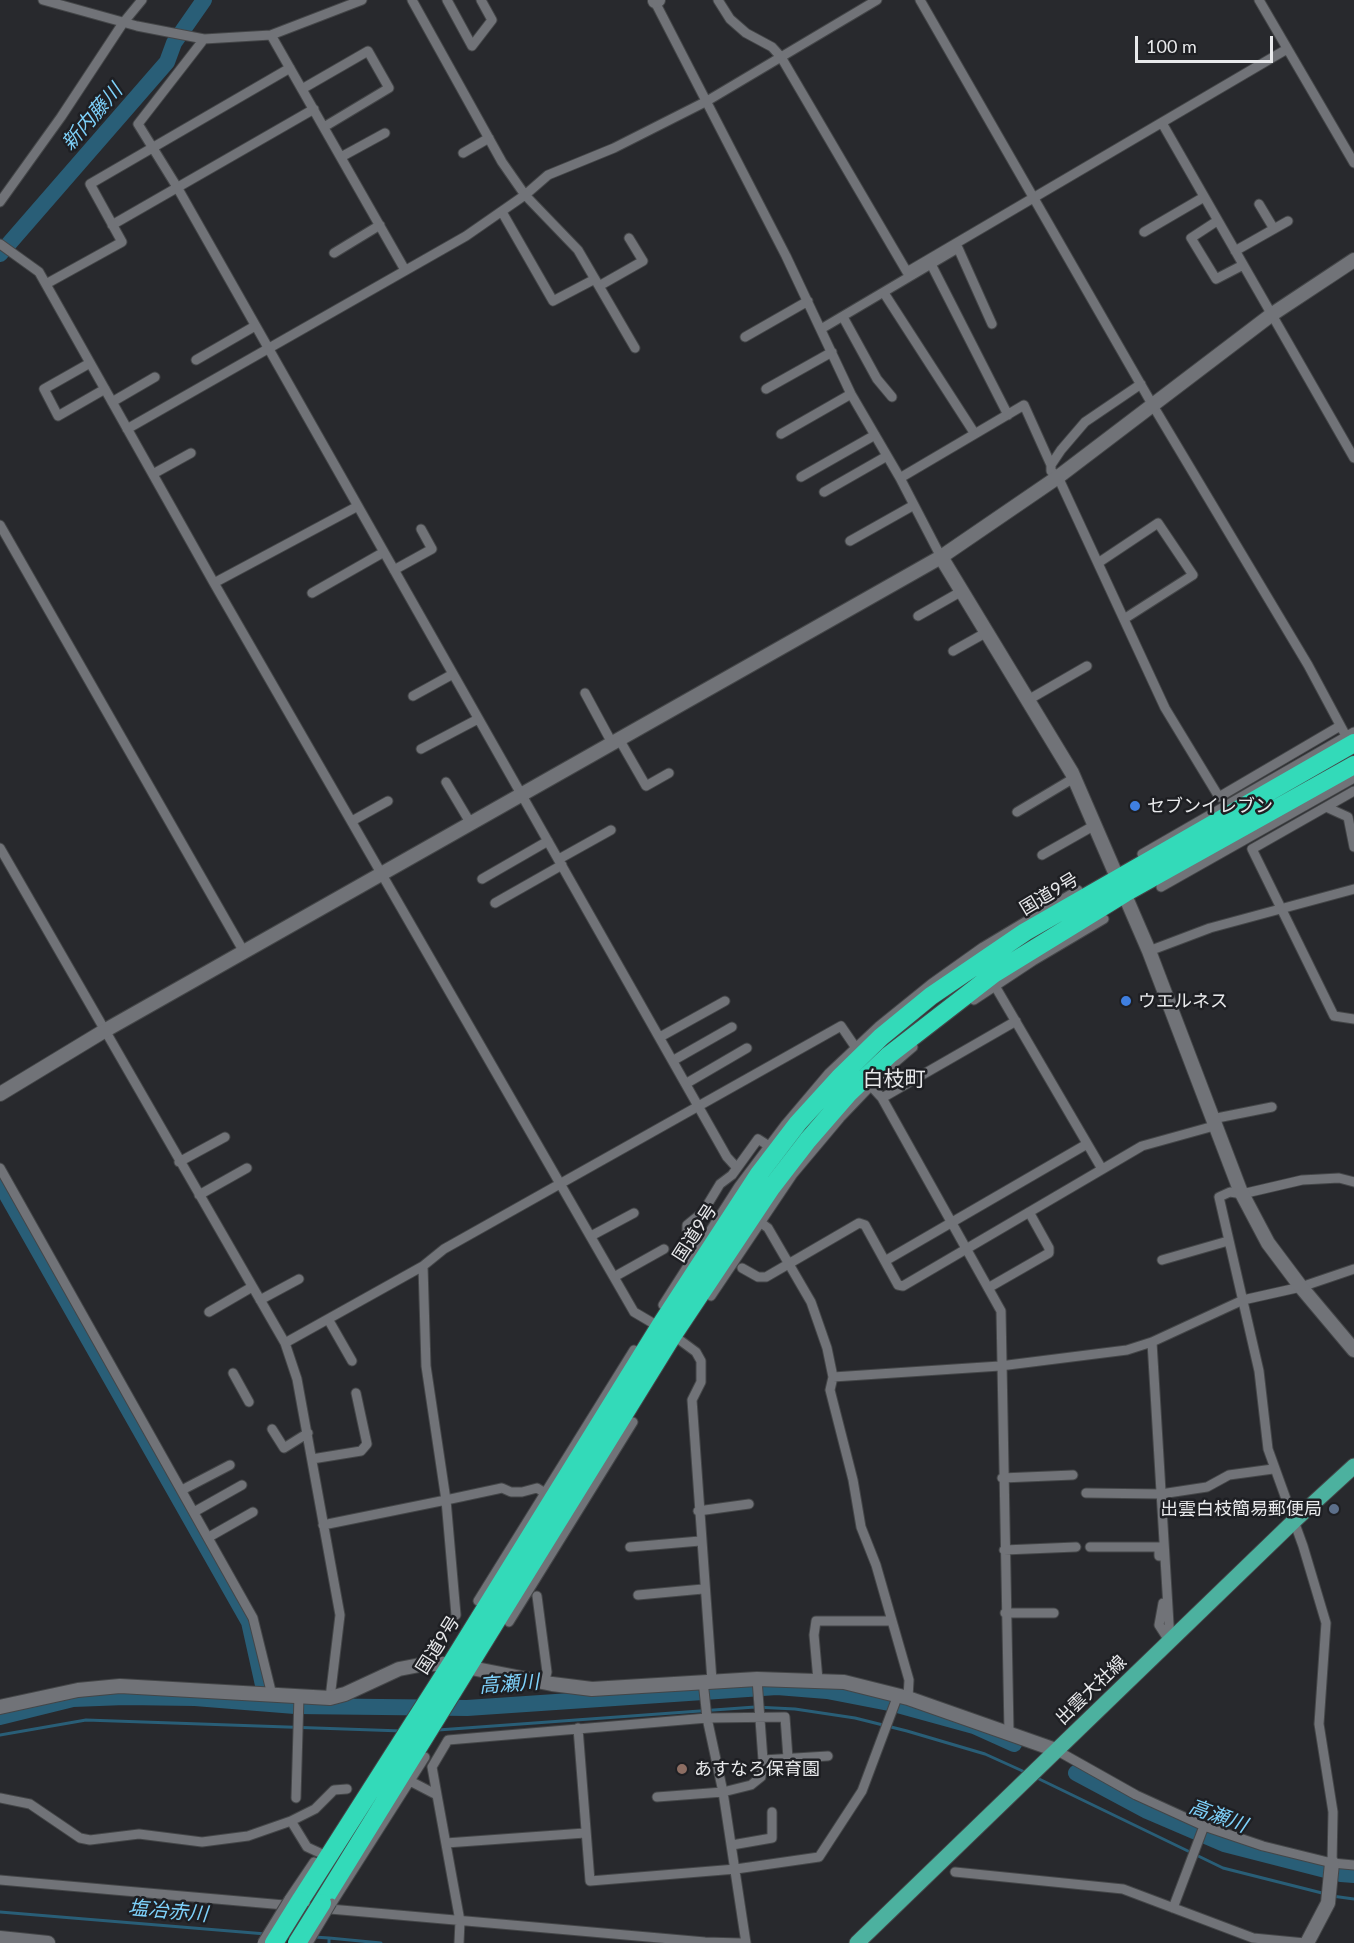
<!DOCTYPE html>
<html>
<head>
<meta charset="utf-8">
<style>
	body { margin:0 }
	#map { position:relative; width:1354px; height:1943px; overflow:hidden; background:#28292d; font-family:Lato,sans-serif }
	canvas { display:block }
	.scale { position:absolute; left:1135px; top:36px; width:138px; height:27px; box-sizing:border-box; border:3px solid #e8e9eb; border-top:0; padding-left:8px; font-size:18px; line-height:21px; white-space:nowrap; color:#e8e9eb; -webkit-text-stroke:4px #1e1f23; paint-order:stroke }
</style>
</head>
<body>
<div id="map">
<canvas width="1354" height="1943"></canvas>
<div class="scale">100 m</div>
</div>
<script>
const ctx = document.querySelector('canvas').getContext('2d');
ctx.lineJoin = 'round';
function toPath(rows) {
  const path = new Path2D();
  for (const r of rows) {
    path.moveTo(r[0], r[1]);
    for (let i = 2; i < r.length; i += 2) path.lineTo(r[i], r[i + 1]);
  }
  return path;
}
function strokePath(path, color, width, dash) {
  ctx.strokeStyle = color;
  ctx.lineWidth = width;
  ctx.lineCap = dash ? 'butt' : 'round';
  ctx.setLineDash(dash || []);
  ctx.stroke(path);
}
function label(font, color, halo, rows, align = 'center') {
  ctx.font = font + ' Lato,"Noto Sans JP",sans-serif';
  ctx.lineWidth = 5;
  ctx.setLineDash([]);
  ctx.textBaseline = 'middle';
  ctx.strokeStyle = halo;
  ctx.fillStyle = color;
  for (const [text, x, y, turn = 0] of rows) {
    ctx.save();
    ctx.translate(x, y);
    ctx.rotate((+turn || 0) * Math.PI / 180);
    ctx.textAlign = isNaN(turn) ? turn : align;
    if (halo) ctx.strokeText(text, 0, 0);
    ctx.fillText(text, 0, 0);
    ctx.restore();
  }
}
const stream = toPath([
	[438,1730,755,1707,795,1709,855,1718,907,1731,985,1754,1027,1773],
	[0,1735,86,1720,402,1731],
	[1035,1777,1223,1868,1326,1894],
	[1332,1896,1354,1899],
	[0,1912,266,1934],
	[314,1937,329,1938,329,1943],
	[329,1938,381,1943]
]);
const river = toPath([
	[0,254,167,62,174,43,204,0],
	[0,1183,249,1622,267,1703],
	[0,1717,73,1699,125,1697,195,1698,295,1706,467,1708,777,1687,827,1691,894,1704,974,1726,1014,1744],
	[1076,1773,1147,1811,1224,1844,1341,1874,1354,1875]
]);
const street = toPath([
	[43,0,137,26,204,39,271,35,362,0],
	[412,0,502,162,525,195,578,250,635,348],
	[447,0,472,46,492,20,481,0],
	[654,0,786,256,851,394,900,478,941,557],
	[718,0,730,19,746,33,772,47,781,57,907,272,1287,49],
	[920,0,1152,404,1308,665,1346,736],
	[1259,0,1354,163],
	[271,35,405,270],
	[204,39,138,124,177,187,727,1157,737,1168],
	[302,89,368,51,389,88,324,127],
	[1162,123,1354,458],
	[463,153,489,138],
	[341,157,385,133],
	[0,202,61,117,123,23,142,0],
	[1259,204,1274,229],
	[502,212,553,301,595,279],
	[1217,221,1191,238,1216,279,1243,265],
	[112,225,314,109],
	[1144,232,1204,197],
	[0,244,39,272,214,583,634,1312,673,1335,696,1352,701,1361,701,1382,692,1400,712,1681],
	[1235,251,1288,221],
	[334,253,380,225],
	[932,266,1008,415],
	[46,284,122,242,90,184,290,68],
	[599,286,643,261,629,238],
	[884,293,975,434],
	[843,317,877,379,892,397],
	[821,329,958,248,992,324],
	[745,337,808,301],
	[196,360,255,326],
	[90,363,44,389,58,416,105,389],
	[1141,384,1085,422,1061,450,1051,465,1051,471,1058,477,1165,708,1219,797,1340,726],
	[766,389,832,352],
	[112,402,155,377],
	[127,429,466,236,525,195,548,175,614,148,707,101,877,0],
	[781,434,851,394],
	[153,474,191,453],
	[801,477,875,435],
	[900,478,1024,405,1051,465],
	[824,492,887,456],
	[0,525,244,952],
	[850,541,914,505],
	[1098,563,1158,523,1193,575,1124,619],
	[394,570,432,549,421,529],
	[214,583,358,506],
	[312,593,384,552],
	[918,616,962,591],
	[953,651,987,632],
	[585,693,612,743],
	[413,696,453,674],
	[1028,700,1087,666],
	[619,739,646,786,669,773],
	[421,749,478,719],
	[446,782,471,824],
	[1354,791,1252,849,1334,1016,1354,1019],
	[1326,807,1348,817,1354,847],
	[1017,812,1074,778],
	[352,821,388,801],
	[0,848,285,1343,297,1379,340,1615,330,1698],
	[1142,854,1354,732],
	[1042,855,1095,825],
	[559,859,611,830],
	[482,879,548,841],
	[1161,887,1354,778],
	[495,903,562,865],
	[1149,951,1210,928,1354,889],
	[995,986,1102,1169],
	[974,1000,1033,961,1104,919],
	[660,1037,725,1001],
	[674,1060,732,1027],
	[687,1083,747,1048],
	[871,1086,882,1098,1001,1311,1009,1732],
	[882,1098,1016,1021],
	[1212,1119,1272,1107],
	[179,1162,225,1137],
	[0,1168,253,1618,272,1695],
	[199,1195,247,1168],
	[760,1222,768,1228,811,1302,827,1348,833,1377,830,1390,853,1480,861,1527,876,1565,909,1680,908,1698],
	[591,1236,634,1213],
	[691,1236,687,1231,687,1225,703,1212,720,1184,732,1175,758,1139,769,1146],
	[1162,1260,1228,1241],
	[885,1261,1087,1144],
	[742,1268,758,1277,766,1277,859,1223,865,1225,898,1285,903,1286,1142,1146,1214,1126],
	[614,1277,664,1249],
	[988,1288,1049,1253,1049,1248,1029,1212],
	[711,1296,793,1174,840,1118,885,1071,913,1047],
	[260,1300,299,1279],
	[663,1305,739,1186,785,1125,829,1073,879,1026,931,984,983,947,1078,890],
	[209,1312,252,1287],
	[328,1319,352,1361],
	[1152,1342,1170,1641],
	[285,1343,423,1266,444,1249,841,1026,856,1048],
	[233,1373,249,1402],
	[833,1377,1000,1366,1127,1350,1152,1342,1243,1300,1301,1287,1354,1269],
	[272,1429,284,1448,308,1433],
	[312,1459,361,1451,367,1444,356,1393],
	[1002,1478,1073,1475],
	[182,1490,230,1465],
	[1086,1493,1161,1494,1207,1487,1229,1475,1273,1469],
	[698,1511,749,1504],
	[194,1512,242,1485],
	[323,1525,446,1500,426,1366,423,1266],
	[209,1537,253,1512],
	[630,1547,700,1541],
	[1090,1547,1159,1547,1159,1556],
	[1004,1550,1076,1547],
	[638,1595,703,1589],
	[537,1596,547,1672,544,1683],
	[478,1601,634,1350],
	[1163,1603,1159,1625,1168,1639],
	[1005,1613,1054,1613],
	[456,1615,446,1500,502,1488,511,1492,522,1492,537,1488,545,1493],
	[509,1622,633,1422],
	[818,1680,814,1635,816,1621,892,1621],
	[703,1681,707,1718,723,1792,746,1943],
	[578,1728,590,1881,736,1869,819,1857,862,1791,898,1695],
	[1056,1750,1136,1795,1204,1826,1263,1846,1332,1863,1354,1865],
	[763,1760,828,1756],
	[410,1781,437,1795,460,1921,459,1943],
	[437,1795,432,1767,448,1740,707,1718,785,1717,788,1758],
	[657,1797,723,1792,751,1785,761,1777,763,1760,757,1679],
	[0,1798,30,1804,80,1838,90,1840,139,1834,202,1842,248,1836,291,1821,315,1809,334,1790,347,1789],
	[296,1798,299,1696],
	[291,1821,307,1847,320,1853],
	[446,1843,585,1833],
	[732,1845,772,1838,772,1812],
	[1332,1863,1333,1812,1319,1724,1326,1623,1303,1546,1268,1449,1259,1371,1219,1197,1230,1192,1242,1194,1302,1180,1339,1178,1354,1182],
	[955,1872,1123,1889,1253,1938,1305,1943],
	[0,1880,705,1942,741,1943],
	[289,1899,314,1862],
	[332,1903,425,1757],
	[1173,1908,1204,1826]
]);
const secondary = toPath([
	[655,1,658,0],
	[941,557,1072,773,1149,951,1240,1190,1268,1243,1301,1287,1354,1350],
	[0,1094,104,1031,941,557,1058,477,1271,315,1354,260],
	[0,1707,78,1690,120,1686,330,1698,345,1694,399,1669,425,1664,451,1664,552,1684,592,1689,757,1679,844,1682,908,1698,1056,1750],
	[0,1938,48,1943],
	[1307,1943,1328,1903,1332,1863]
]);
const primary = toPath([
	[857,1943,1294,1521,1354,1466]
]);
const highway = toPath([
	[300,1901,451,1664,660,1326,759,1174,798,1123,839,1078,881,1037,931,996,1025,932,1354,743],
	[322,1903,673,1335,771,1188,808,1140,848,1094,889,1055,995,973,1125,893,1354,765]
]);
const streetBridge = toPath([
	[262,1943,289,1899],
	[308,1943,332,1903]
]);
const highwayBridge = toPath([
	[274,1943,300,1901],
	[297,1943,322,1903]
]);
const markers = [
	[1135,806,6,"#3f7fe0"],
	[1126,1001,6,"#3f7fe0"],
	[1334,1509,6,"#5c6f8a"],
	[682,1769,6,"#8d6e63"]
];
const poiNames = [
	["セブンイレブン",1147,806],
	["ウエルネス",1138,1001],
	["出雲白枝簡易郵便局",1322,1509,"right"],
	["あすなろ保育園",694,1769]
];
const streetNames = [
	["国道9号",1049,894,-31],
	["国道9号",695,1233,-57],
	["国道9号",438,1645,-58],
	["出雲大社線",1091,1690,-44]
];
const waterNames = [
	["新内藤川",92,117,-49],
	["高瀬川",509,1684,-4],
	["高瀬川",1218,1816,20],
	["塩冶赤川",168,1911,5]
];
const quarterNames = [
	["白枝町",894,1079]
];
strokePath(stream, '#295e77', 3);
strokePath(river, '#295e77', 16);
strokePath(street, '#444648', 11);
strokePath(secondary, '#444648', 16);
strokePath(primary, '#444648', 17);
strokePath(highway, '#444648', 20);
strokePath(street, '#717378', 9);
strokePath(secondary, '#717378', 14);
strokePath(primary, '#4cb19f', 15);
strokePath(highway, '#33dab9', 18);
strokePath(streetBridge, '#444648', 11, []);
strokePath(highwayBridge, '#444648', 20, []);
strokePath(streetBridge, '#717378', 9);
strokePath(highwayBridge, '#33dab9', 18);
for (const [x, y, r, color] of markers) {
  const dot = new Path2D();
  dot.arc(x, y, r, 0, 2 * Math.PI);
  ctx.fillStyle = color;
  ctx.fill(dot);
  strokePath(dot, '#1e1f23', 2);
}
label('18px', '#e8e9eb', '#1e1f23', poiNames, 'left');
label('18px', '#e8e9eb', '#1e1f23', streetNames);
label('italic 20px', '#7ed1fa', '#1e1f23', waterNames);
label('21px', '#e8e9eb', '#1e1f23', quarterNames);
</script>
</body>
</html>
